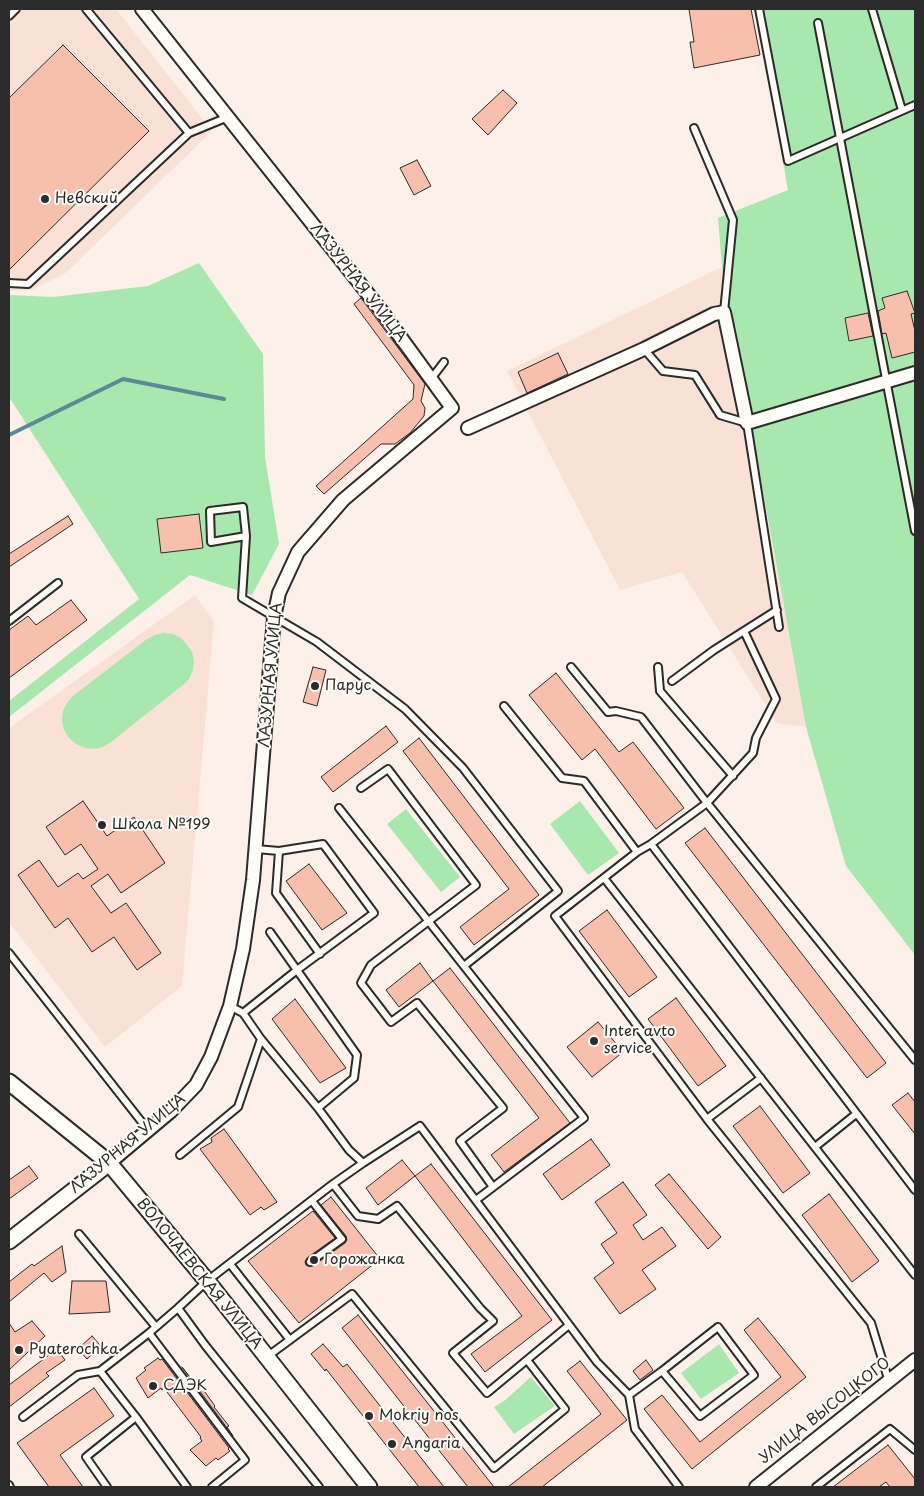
<!DOCTYPE html>
<html>
<head>
<meta charset="utf-8">
<style>
	body { margin:0 }
	#map { position:relative; width:924px; height:1496px; overflow:hidden; background:#fcf0e8; font-family:"Playpen Sans",sans-serif }
	canvas { display:block }
	.frame { position:absolute; inset:0; border:10px solid #2b2b2b; pointer-events:none }
</style>
</head>
<body>
<div id="map">
<canvas width="924" height="1496"></canvas>
<div class="frame"></div>
</div>
<script>
const ctx = document.querySelector('canvas').getContext('2d');
ctx.lineJoin = 'round';
function paint(path, color) {
  ctx.fillStyle = color;
  ctx.fill(path, 'evenodd');
}
function toPath(rows) {
  const path = new Path2D();
  for (const r of rows) {
    path.moveTo(r[0], r[1]);
    for (let i = 2; i < r.length; i += 2) path.lineTo(r[i], r[i + 1]);
  }
  return path;
}
function strokePath(path, color, width, dash) {
  ctx.strokeStyle = color;
  ctx.lineWidth = width;
  ctx.lineCap = dash ? 'butt' : 'round';
  ctx.setLineDash(dash || []);
  ctx.stroke(path);
}
function label(font, color, halo, rows, align = 'center') {
  ctx.font = font + ' "Playpen Sans",sans-serif';
  ctx.lineWidth = 4;
  ctx.setLineDash([]);
  ctx.textBaseline = 'middle';
  ctx.strokeStyle = halo;
  ctx.fillStyle = color;
  for (const [text, x, y, turn = 0] of rows) {
    ctx.save();
    ctx.translate(x, y);
    ctx.rotate((+turn || 0) * Math.PI / 180);
    ctx.textAlign = isNaN(turn) ? turn : align;
    if (halo) ctx.strokeText(text, 0, 0);
    ctx.fillText(text, 0, 0);
    ctx.restore();
  }
}
const built = toPath([
	[9,9,116,9,212,131,67,272,32,290,9,291],
	[722,267,731,322,806,727,777,723,682,572,620,590,507,371],
	[195,595,214,622,182,986,105,1047,9,922,9,728]
]);
const green = toPath([
	[756,9,915,9,915,955,846,866,806,727,722,267,718,218,788,190],
	[199,263,263,354,265,457,279,544,252,595,190,575,9,717,9,701,139,599,9,397,9,295,53,297,148,286],
	[164,633,173,634,181,638,187,645,192,652,194,661,193,670,189,679,183,685,111,742,103,747,94,749,85,748,76,744,69,738,64,730,62,721,63,711,67,703,73,696,147,639,155,635],
	[580,801,619,853,588,875,550,824],
	[406,809,460,877,441,892,387,824],
	[719,1344,739,1373,701,1399,681,1373],
	[531,1377,555,1406,514,1434,494,1407,504,1401]
]);
const stream = toPath([
	[9,435,123,379,224,399]
]);
const building = toPath([
	[689,9,751,9,760,55,694,68,690,42,694,42,689,9],
	[63,45,149,131,9,270,9,98,63,45],
	[503,90,517,103,488,135,472,119,503,90],
	[417,160,431,186,414,195,400,168,417,160],
	[907,291,915,313,911,314,915,331,915,352,892,358,886,333,882,334,878,311,885,308,882,298,907,291],
	[361,298,425,384,421,401,425,408,424,416,410,433,395,444,381,444,324,494,316,486,413,399,414,385,354,304,361,298],
	[868,313,873,336,849,341,845,318,868,313],
	[558,353,568,374,527,393,518,372,558,353],
	[199,514,203,548,161,553,157,519,199,514],
	[68,516,73,524,9,567,9,554,68,516],
	[71,600,87,620,9,678,9,630,28,616,36,625,71,600],
	[313,667,326,670,317,706,303,702,313,667],
	[556,673,619,752,633,742,684,808,656,829,595,749,582,760,529,695,556,673],
	[386,726,398,742,333,792,321,777,386,726],
	[419,738,539,895,474,945,460,927,509,889,403,751,419,738],
	[83,801,107,836,134,817,165,863,121,893,108,874,91,886,111,913,126,903,161,953,137,970,114,937,92,952,68,918,55,928,18,875,39,860,58,887,78,873,83,879,98,869,81,844,65,855,46,827,83,801],
	[705,828,886,1063,867,1078,685,843,705,828],
	[309,864,347,913,322,930,286,881,309,864],
	[607,910,657,977,629,997,579,931,607,910],
	[420,963,433,981,399,1007,386,990,420,963],
	[450,968,570,1123,504,1172,491,1155,539,1118,433,981,450,968],
	[676,998,726,1066,698,1086,648,1019,676,998],
	[295,999,346,1068,320,1083,272,1019,295,999],
	[598,1022,623,1052,592,1077,567,1047,598,1022],
	[908,1093,915,1102,915,1134,892,1105,908,1093],
	[760,1106,810,1173,783,1193,733,1126,760,1106],
	[224,1129,277,1202,264,1210,261,1207,250,1215,200,1149,212,1142,211,1138,224,1129],
	[591,1139,610,1165,562,1200,543,1174,591,1139],
	[402,1160,415,1176,378,1205,366,1188,402,1160],
	[431,1164,552,1320,485,1372,471,1354,522,1316,415,1176,431,1164],
	[29,1166,38,1178,9,1199,9,1180,29,1166],
	[669,1174,721,1237,708,1249,655,1185,669,1174],
	[623,1182,647,1215,633,1225,643,1240,662,1227,676,1246,642,1270,656,1289,620,1314,594,1278,614,1263,601,1244,617,1233,595,1202,623,1182],
	[829,1194,879,1261,852,1282,802,1215,829,1194],
	[331,1197,380,1259,299,1323,248,1261,313,1211,335,1238,307,1258,305,1262,306,1265,313,1266,345,1243,347,1240,346,1236,321,1205,331,1197],
	[62,1246,66,1272,52,1282,44,1273,9,1302,9,1282,32,1264,34,1266,62,1246],
	[72,1281,106,1281,110,1312,69,1314,72,1281],
	[358,1315,494,1487,468,1487,342,1328,358,1315],
	[758,1318,806,1377,692,1469,644,1409,662,1395,700,1442,781,1377,744,1330,758,1318],
	[32,1321,45,1336,9,1370,9,1323,15,1332,32,1321],
	[92,1336,101,1346,87,1359,78,1349,92,1336],
	[323,1344,343,1367,347,1364,444,1487,419,1487,326,1369,325,1371,311,1354,323,1344],
	[57,1349,65,1360,46,1373,49,1376,9,1407,9,1385,57,1349],
	[158,1358,160,1360,162,1359,229,1448,228,1449,230,1451,218,1460,216,1458,206,1466,190,1450,202,1441,200,1438,201,1437,164,1388,162,1390,161,1388,148,1398,136,1378,146,1370,144,1368,158,1358],
	[646,1360,653,1370,640,1380,633,1371,646,1360],
	[580,1361,627,1420,542,1487,508,1487,601,1414,567,1371,580,1361],
	[182,1367,197,1386,199,1384,215,1406,214,1407,229,1426,227,1427,233,1436,182,1367],
	[94,1388,114,1416,60,1455,83,1487,49,1487,17,1443,94,1388],
	[888,1445,915,1479,915,1487,890,1487,886,1482,879,1487,833,1487,888,1445]
]);
const service = toPath([
	[86,9,189,133,228,117],
	[759,9,788,161,915,105],
	[872,9,902,110],
	[9,16,16,9],
	[818,23,915,531],
	[694,128,733,220,724,312],
	[9,283,28,284,189,133],
	[644,349,663,371,695,375,720,415,747,423,779,627],
	[431,379,444,362],
	[246,536,211,542,210,511,243,507,246,536,242,598,317,642,405,709,463,768,558,891,464,966],
	[9,621,58,583],
	[744,631,776,699,756,738,753,753,707,803,651,844,637,852,555,916,707,1119,871,1323,889,1382],
	[571,667,608,712,616,711,641,717,707,803,915,1060],
	[658,667,660,691,733,776],
	[672,681,714,650,777,610],
	[504,706,562,778,584,781,637,852],
	[361,788,388,769,476,885,371,965,361,983,391,1022,417,1003,503,1108,460,1141,493,1187],
	[339,808,584,1118,476,1200],
	[651,844,915,1190],
	[279,851,276,893,320,954],
	[604,878,915,1275],
	[270,932,357,1055,354,1078,318,1108],
	[9,953,148,1130],
	[230,1006,243,1013,261,1039,318,1108,349,1150,363,1163],
	[243,1013,297,970,374,913,323,844,279,851,256,849],
	[707,1119,761,1078],
	[815,1147,856,1114],
	[180,1155,238,1107,261,1039],
	[333,1184,358,1216,378,1219,397,1206,480,1308,493,1321,453,1353,487,1393,569,1325],
	[79,1234,156,1327],
	[310,1262,342,1239,312,1201],
	[230,1264,290,1340],
	[149,1333,245,1460,212,1487],
	[268,1356,352,1294,494,1468,565,1409,527,1360],
	[629,1395,662,1371,700,1416,754,1375,718,1327,662,1371],
	[23,1417,78,1375,100,1371],
	[136,1417,187,1487],
	[9,1485,10,1487],
	[107,1487,86,1457,136,1417,100,1371,149,1333,178,1308],
	[319,1487,205,1345,178,1308,207,1281,333,1184,363,1163,420,1126,597,1362,629,1395,635,1429,679,1487],
	[816,1487,890,1429,915,1450]
]);
const minor = toPath([
	[468,428,644,349,714,314,724,312,747,423,915,373],
	[109,1163,171,1111,196,1085,211,1057,230,1006,243,949,253,880,274,617,279,593,298,552,343,500,452,408,380,309,142,9],
	[756,1487,915,1360]
]);
const tertiary = toPath([
	[9,1082,109,1163,207,1281,369,1487],
	[9,1241,109,1163]
]);
const markers = [
	[45,199,5,"#2b2b2b"],
	[315,686,5,"#2b2b2b"],
	[102,825,5,"#2b2b2b"],
	[594,1041,5,"#2b2b2b"],
	[314,1260,5,"#2b2b2b"],
	[19,1350,5,"#2b2b2b"],
	[153,1386,5,"#2b2b2b"],
	[369,1416,5,"#2b2b2b"],
	[392,1444,5,"#2b2b2b"]
];
const poiNames = [
	["Невский",55,199],
	["Парус",325,686],
	["Школа №199",112,825],
	["Inter avto",604,1032],
	["service",604,1049],
	["Горожанка",324,1260],
	["Pyaterochka",29,1350],
	["СДЭК",163,1386],
	["Mokriy nos",379,1416],
	["Angaria",402,1444]
];
const streetNames = [
	["ЛАЗУРНАЯ УЛИЦА",358,283,52],
	["ЛАЗУРНАЯ УЛИЦА",271,675,-85],
	["ЛАЗУРНАЯ УЛИЦА",128,1144,-40],
	["ВОЛОЧАЕВСКАЯ УЛИЦА",199,1274,51],
	["УЛИЦА ВЫСОЦКОГО",825,1411,-38]
];
paint(built, '#fae1d6');
paint(green, '#a8e7ae');
strokePath(stream, '#5c8996', 4);
paint(building, '#f7bfac');
strokePath(building, '#2b2b2b', 1);
strokePath(service, '#2b2b2b', 10);
strokePath(minor, '#2b2b2b', 16);
strokePath(tertiary, '#2b2b2b', 19);
strokePath(service, '#fdfcf7', 6);
strokePath(minor, '#fdfcf7', 12);
strokePath(tertiary, '#fdfcf7', 15);
for (const [x, y, r, color] of markers) {
  const dot = new Path2D();
  dot.arc(x, y, r, 0, 2 * Math.PI);
  ctx.fillStyle = color;
  ctx.fill(dot);
  strokePath(dot, '#fdfcf7', 2);
}
label('15px', '#2b2b2b', '#fdfcf7', poiNames, 'left');
label('15px', '#2b2b2b', '#fdfcf7', streetNames);
</script>
</body>
</html>
